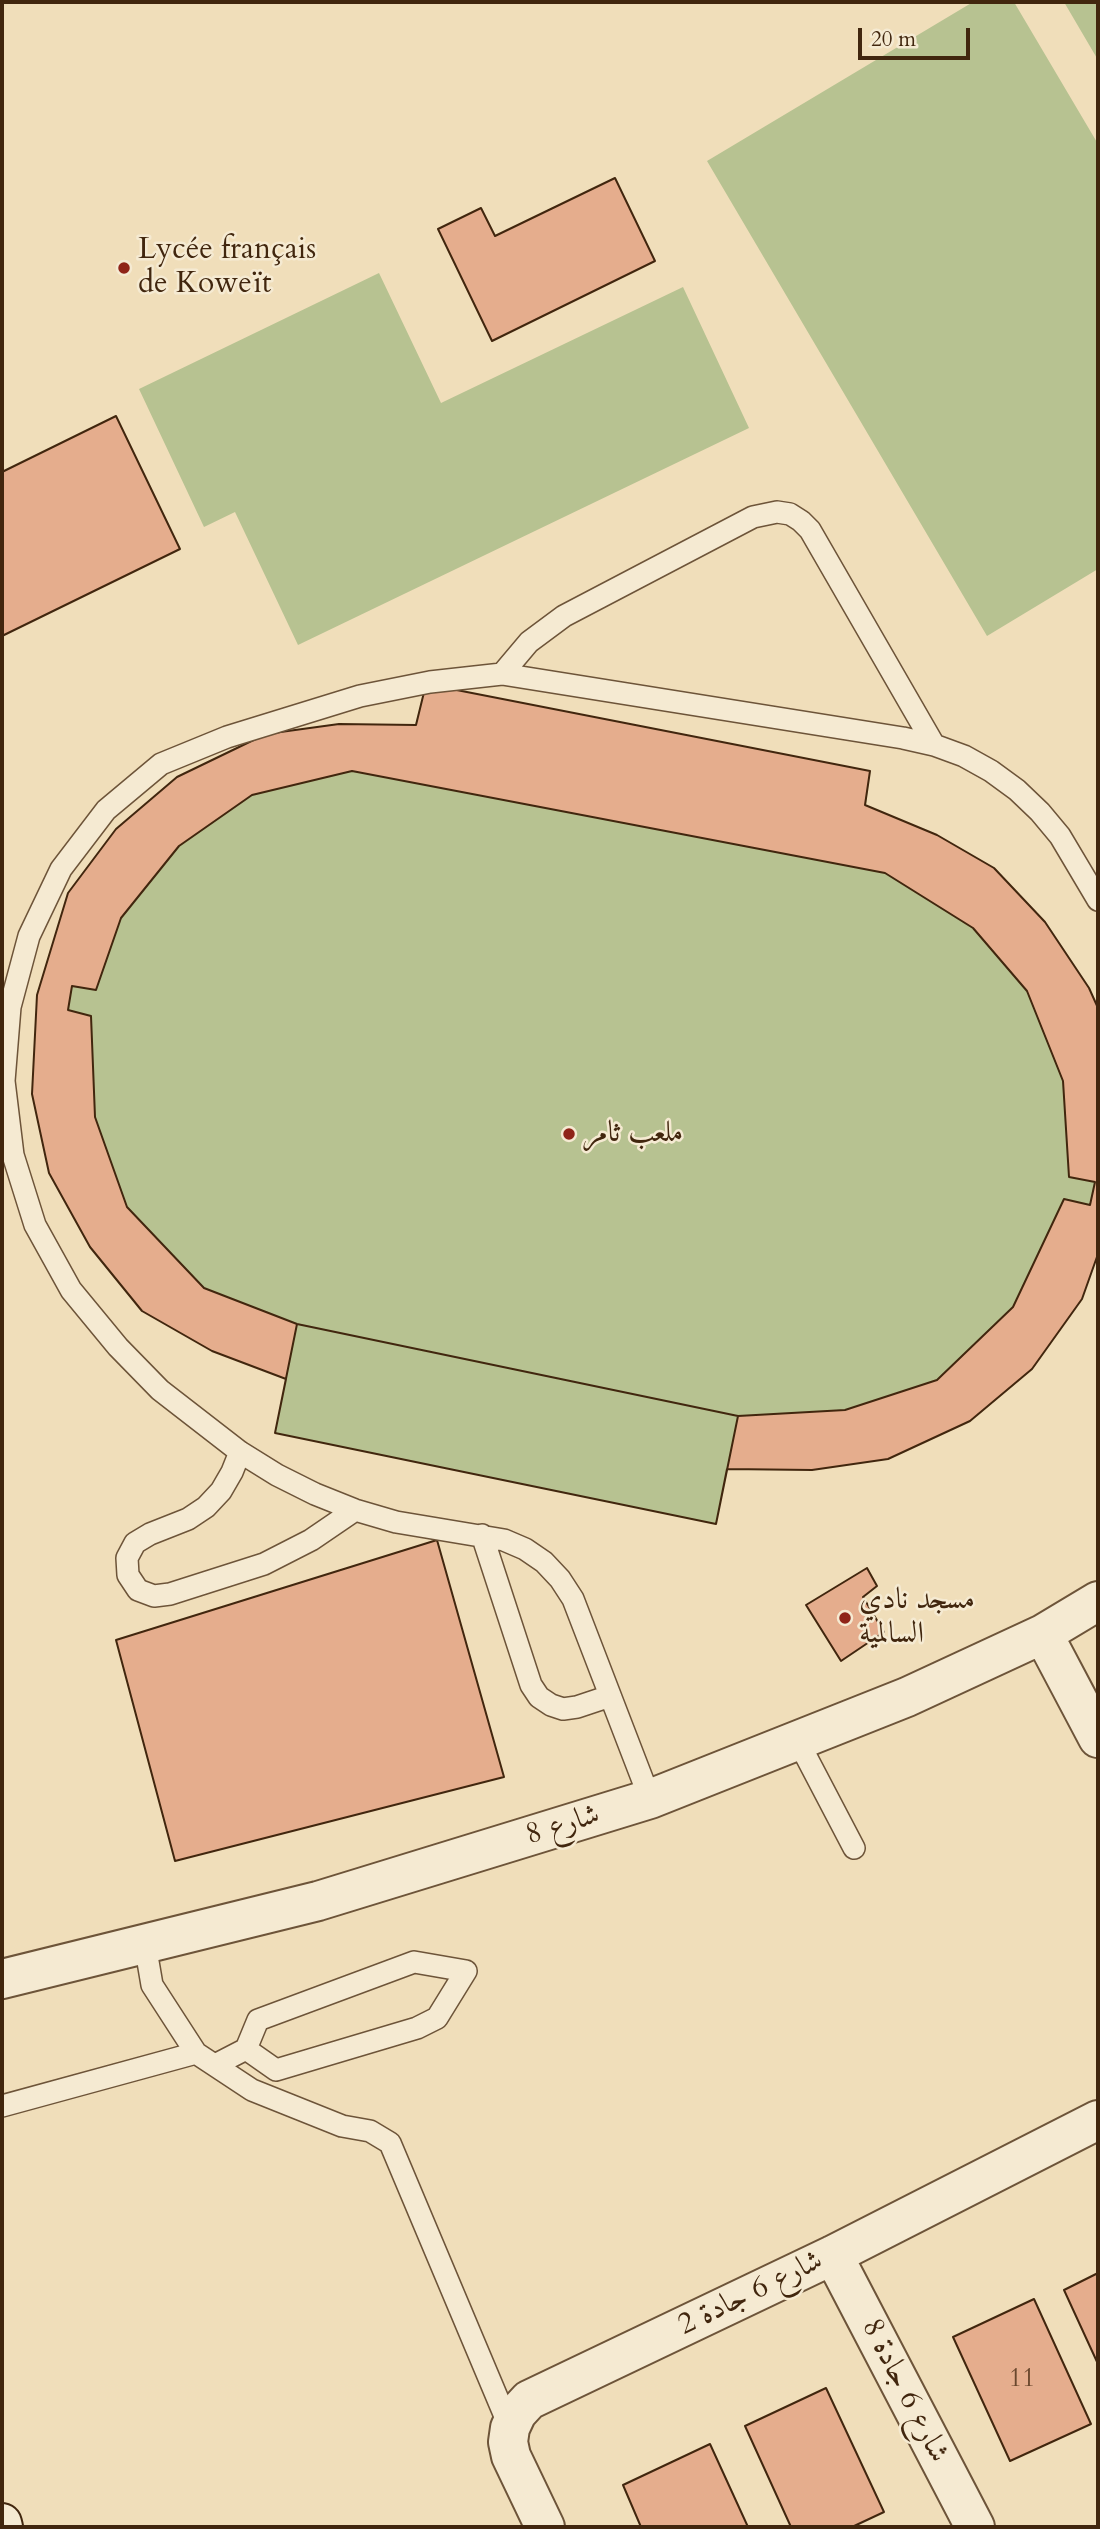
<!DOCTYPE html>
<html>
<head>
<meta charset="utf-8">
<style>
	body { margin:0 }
	#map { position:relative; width:1100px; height:2529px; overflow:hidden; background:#f0deba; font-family:Cardo,serif }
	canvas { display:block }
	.frame { position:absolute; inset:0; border:4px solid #41260e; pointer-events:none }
	.scale { position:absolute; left:858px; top:28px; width:112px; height:32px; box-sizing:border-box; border:4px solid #41260e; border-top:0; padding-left:9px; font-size:21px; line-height:24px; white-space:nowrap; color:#41260e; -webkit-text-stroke:5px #f5ead2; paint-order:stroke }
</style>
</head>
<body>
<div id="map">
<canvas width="1100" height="2529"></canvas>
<div class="frame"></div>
<div class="scale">20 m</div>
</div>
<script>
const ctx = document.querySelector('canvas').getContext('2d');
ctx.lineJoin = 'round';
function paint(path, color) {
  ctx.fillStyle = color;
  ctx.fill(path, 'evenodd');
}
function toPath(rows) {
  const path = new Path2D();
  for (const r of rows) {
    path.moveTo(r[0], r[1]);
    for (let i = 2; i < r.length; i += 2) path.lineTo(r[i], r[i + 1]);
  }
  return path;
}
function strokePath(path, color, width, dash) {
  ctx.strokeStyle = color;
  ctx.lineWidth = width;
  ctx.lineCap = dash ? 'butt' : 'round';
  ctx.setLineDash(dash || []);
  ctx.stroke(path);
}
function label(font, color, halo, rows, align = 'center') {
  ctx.font = font + ' Cardo,Amiri,serif';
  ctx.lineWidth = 5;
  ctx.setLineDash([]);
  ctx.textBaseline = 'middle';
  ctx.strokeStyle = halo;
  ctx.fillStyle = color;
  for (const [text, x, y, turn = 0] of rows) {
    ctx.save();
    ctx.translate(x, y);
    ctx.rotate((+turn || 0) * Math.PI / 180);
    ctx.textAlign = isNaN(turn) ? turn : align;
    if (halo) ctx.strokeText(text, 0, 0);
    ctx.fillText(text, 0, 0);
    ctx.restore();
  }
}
const green = toPath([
	[973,2,1014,2,1098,144,1098,569,987,636,707,161],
	[1064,2,1098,2,1098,60],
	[379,273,441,403,683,287,749,428,298,645,235,512,204,527,139,389],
	[426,684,870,771,866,805,937,835,994,868,1045,922,1089,988,1098,1008,1098,1254,1082,1299,1032,1369,888,1459,812,1470,728,1469,716,1524,275,1433,286,1379,212,1351,142,1311,90,1247,49,1173,32,1094,37,995,68,893,116,829,177,777,266,734,339,724,415,725]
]);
const building = toPath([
	[615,178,655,261,492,341,438,229,481,208,495,236,615,178],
	[116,416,180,549,2,636,2,472,116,416],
	[426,684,870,771,865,805,937,835,994,868,1045,922,1089,988,1098,1008,1098,1254,1082,1299,1032,1369,970,1421,888,1459,812,1470,727,1469,716,1524,275,1433,286,1379,212,1351,142,1311,90,1247,49,1173,32,1094,37,995,68,893,116,829,177,777,266,734,339,724,416,725,426,684],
	[352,771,885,873,973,928,1027,991,1063,1081,1069,1177,1095,1182,1090,1205,1064,1199,1013,1307,937,1380,845,1410,738,1416,297,1324,204,1288,127,1207,95,1117,91,1016,68,1010,72,986,96,990,121,918,179,846,252,795,352,771],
	[297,1324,738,1416,716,1524,275,1433,297,1324],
	[437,1540,504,1777,175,1861,116,1640,437,1540],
	[867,1568,877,1586,863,1597,884,1632,841,1661,806,1605,867,1568],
	[1098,2273,1098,2364,1064,2290,1098,2273],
	[1034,2299,1091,2424,1010,2461,953,2337,1034,2299],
	[826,2388,884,2512,852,2527,791,2527,745,2426,826,2388],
	[710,2444,748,2527,641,2527,623,2485,710,2444]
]);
const lane = toPath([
	[502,674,529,642,564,616,753,517,777,512,790,514,801,521,810,530,934,745],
	[240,1452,232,1472,221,1491,206,1507,188,1519,150,1534,135,1543,127,1558,128,1575,138,1590,154,1596,170,1594,264,1564,311,1540,355,1510],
	[482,1535,531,1685,539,1697,551,1705,563,1709,577,1707,610,1696],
	[798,1741,854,1848],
	[650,1799,573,1599,560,1579,544,1562,525,1549,504,1540,396,1522,355,1510,315,1494,277,1475,240,1452,160,1390,118,1347,71,1290,35,1225,13,1155,4,1081,10,1007,29,936,61,869,106,810,161,764,227,737,360,696,430,682,502,674,903,738,934,745,964,756,991,771,1017,790,1040,812,1060,836,1098,900],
	[145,1944,152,1985,196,2053,252,2090,342,2126,370,2131,390,2143,510,2428],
	[215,2065,246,2049,258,2020,414,1962,466,1971,437,2018,417,2028,276,2070,246,2049],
	[2,2106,196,2053]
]);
const street = toPath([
	[1043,1634,1098,1738],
	[2,1979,318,1901,650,1799,907,1697,1043,1634,1098,1601],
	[833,2255,975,2527],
	[545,2527,511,2456,508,2442,510,2428,517,2413,529,2400,833,2255,1098,2120]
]);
const secondary = toPath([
	[2,2523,3,2527]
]);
const markers = [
	[124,268,7,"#8f2418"],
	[569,1134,7,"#8f2418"],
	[845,1618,7,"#8f2418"]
];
const numberNames = [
	["11",1022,2380]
];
const poiNames = [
	["Lycée français",138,251],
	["de Koweït",138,285],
	["ملعب ثامر",583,1134],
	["مسجد نادي",859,1601],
	["السالمية",859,1635]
];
const streetNames = [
	["شارع 8",563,1826,-17],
	["شارع 6 جادة 2",751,2294,-26],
	["شارع 6 جادة 8",904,2391,63]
];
paint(green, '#b7c291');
paint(building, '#e5ad8d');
strokePath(building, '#41260e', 2);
strokePath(lane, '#6d5439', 24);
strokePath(street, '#6d5439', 42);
strokePath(secondary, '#41260e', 42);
strokePath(lane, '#f5ead2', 21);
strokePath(street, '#f5ead2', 38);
strokePath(secondary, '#f5ead2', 38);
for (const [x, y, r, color] of markers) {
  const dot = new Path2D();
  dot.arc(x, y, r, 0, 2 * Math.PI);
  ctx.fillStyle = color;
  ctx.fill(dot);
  strokePath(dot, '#f5ead2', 2.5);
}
label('26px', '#6a482e', null, numberNames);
label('30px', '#41260e', '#f5ead2', poiNames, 'left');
label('30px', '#41260e', '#f5ead2', streetNames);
</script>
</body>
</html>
